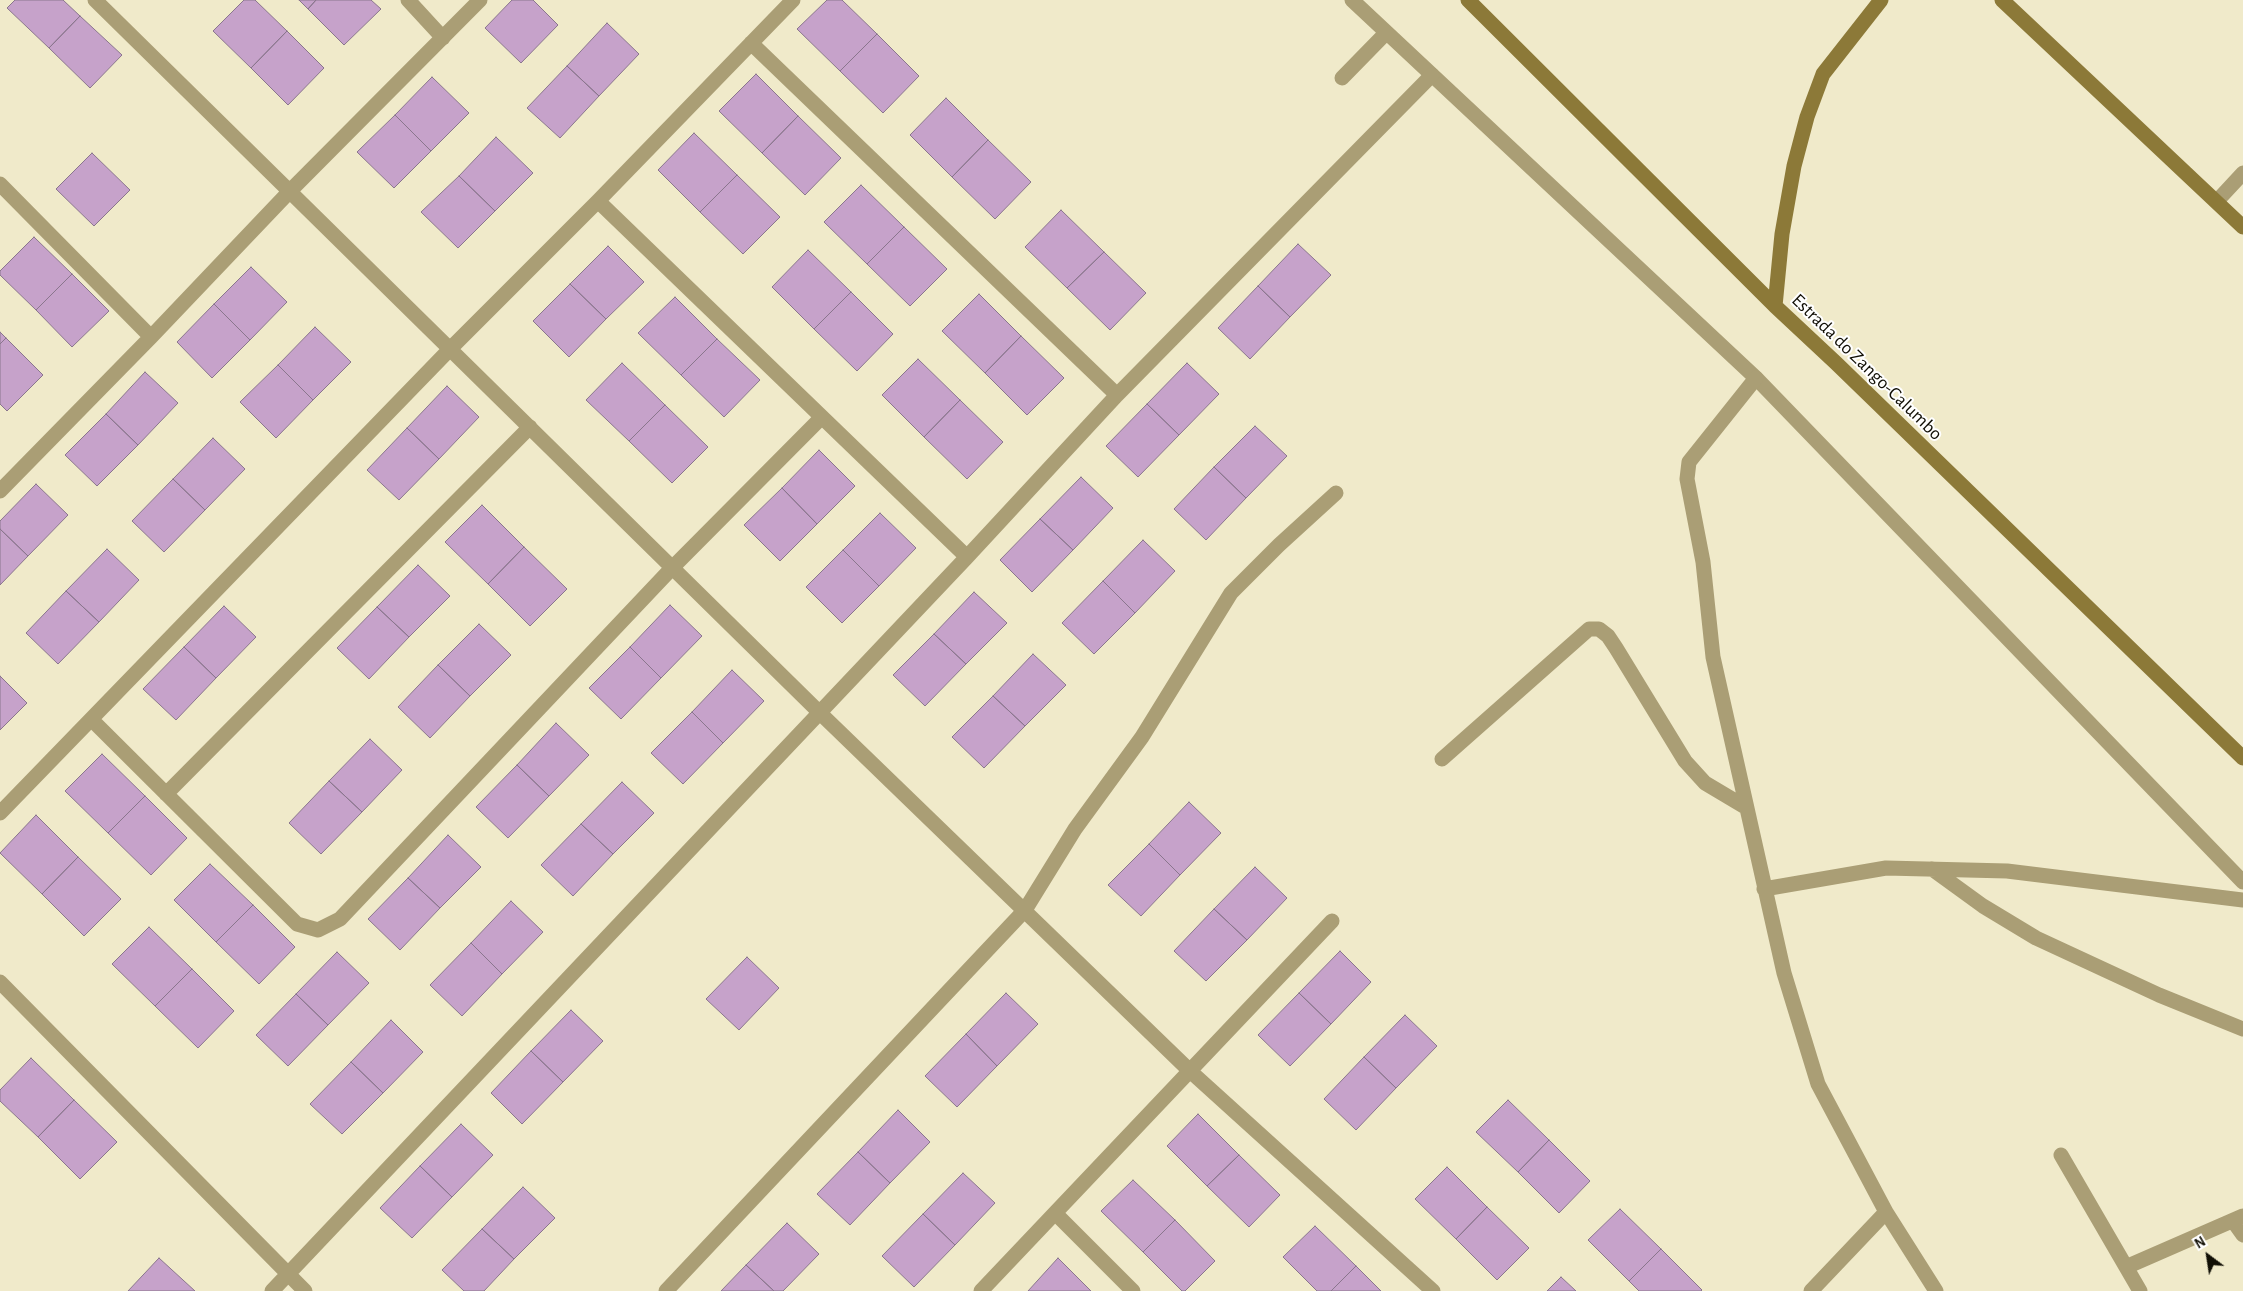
<!DOCTYPE html>
<html>
<head>
<meta charset="utf-8">
<style>
	body { margin:0 }
	#map { position:relative; width:2243px; height:1291px; overflow:hidden; background:#f0eaca; font-family:"Alegreya Sans",sans-serif }
	canvas { display:block }
	.north { position:absolute; left:2183px; top:1231px; width:50px; height:50px; -webkit-text-stroke:4px #fff; paint-order:stroke; rotate:329deg; font-size:14px; font-weight:700; line-height:20px; text-align:center; color:#110f05 }
	.north::after { content:''; display:block; margin:auto; width:18px; height:22px; background:#110f05; clip-path:polygon(50% 0,100% 100%,50% 72%,0 100%) }
</style>
</head>
<body>
<div id="map">
<canvas width="2243" height="1291"></canvas>
<div class="north">N</div>
</div>
<script>
const ctx = document.querySelector('canvas').getContext('2d');
ctx.lineJoin = 'round';
function paint(path, color) {
  ctx.fillStyle = color;
  ctx.fill(path, 'evenodd');
}
function toPath(rows) {
  const path = new Path2D();
  for (const r of rows) {
    path.moveTo(r[0], r[1]);
    for (let i = 2; i < r.length; i += 2) path.lineTo(r[i], r[i + 1]);
  }
  return path;
}
function strokePath(path, color, width, dash) {
  ctx.strokeStyle = color;
  ctx.lineWidth = width;
  ctx.lineCap = dash ? 'butt' : 'round';
  ctx.setLineDash(dash || []);
  ctx.stroke(path);
}
function label(font, color, halo, rows, align = 'center') {
  ctx.font = font + ' "Alegreya Sans",sans-serif';
  ctx.lineWidth = 4;
  ctx.setLineDash([]);
  ctx.textBaseline = 'middle';
  ctx.strokeStyle = halo;
  ctx.fillStyle = color;
  for (const [text, x, y, turn = 0] of rows) {
    ctx.save();
    ctx.translate(x, y);
    ctx.rotate((+turn || 0) * Math.PI / 180);
    ctx.textAlign = isNaN(turn) ? turn : align;
    if (halo) ctx.strokeText(text, 0, 0);
    ctx.fillText(text, 0, 0);
    ctx.restore();
  }
}
const building = toPath([
	[15,0,63,0,80,16,49,48,7,8,15,0],
	[244,0,255,0,287,31,251,68,213,31,244,0],
	[299,0,316,0,308,9,299,0],
	[316,0,371,0,381,9,344,45,308,9,316,0],
	[512,0,533,0,558,25,521,63,485,28,512,0],
	[827,0,842,0,877,34,840,71,797,29,827,0],
	[80,16,122,55,90,88,49,48,80,16],
	[607,23,639,54,599,96,567,66,607,23],
	[287,31,324,68,288,105,251,68,287,31],
	[877,34,919,76,883,113,840,71,877,34],
	[567,66,599,96,560,138,527,108,567,66],
	[756,74,798,116,762,153,719,111,756,74],
	[432,77,469,113,431,151,395,115,432,77],
	[946,98,988,140,952,177,910,135,946,98],
	[395,115,431,151,394,188,357,152,395,115],
	[798,116,841,158,805,195,762,153,798,116],
	[694,133,737,175,700,212,658,170,694,133],
	[496,137,533,173,495,211,459,176,496,137],
	[988,140,1031,182,995,219,952,177,988,140],
	[92,153,130,190,94,226,56,189,92,153],
	[737,175,780,217,743,254,700,212,737,175],
	[459,176,495,211,458,248,421,212,459,176],
	[861,185,904,227,867,264,824,222,861,185],
	[1061,210,1104,252,1067,288,1025,247,1061,210],
	[904,227,947,269,910,306,867,264,904,227],
	[34,237,72,274,36,310,0,275,0,271,34,237],
	[1298,244,1331,275,1290,317,1258,286,1298,244],
	[608,246,644,282,606,319,570,284,608,246],
	[808,250,851,292,814,329,772,287,808,250],
	[1104,252,1146,293,1110,330,1067,288,1104,252],
	[251,267,287,302,250,340,214,304,251,267],
	[72,274,109,311,72,347,36,310,72,274],
	[570,284,606,319,569,357,533,321,570,284],
	[1258,286,1290,317,1250,359,1218,328,1258,286],
	[851,292,893,334,857,371,814,329,851,292],
	[979,294,1021,336,985,373,942,331,979,294],
	[675,297,717,339,681,375,638,333,675,297],
	[214,304,250,340,212,378,177,342,214,304],
	[315,327,351,362,313,400,278,365,315,327],
	[0,332,6,338,0,344,0,332],
	[1021,336,1064,378,1027,415,985,373,1021,336],
	[6,338,43,375,7,411,0,404,0,344,6,338],
	[717,339,760,380,724,417,681,375,717,339],
	[918,359,960,400,924,437,882,395,918,359],
	[622,363,665,405,629,441,586,400,622,363],
	[1187,363,1219,394,1179,435,1147,404,1187,363],
	[278,365,313,400,276,438,240,402,278,365],
	[145,372,178,403,138,445,106,414,145,372],
	[447,386,479,417,439,459,407,428,447,386],
	[960,400,1003,442,967,479,924,437,960,400],
	[1147,404,1179,435,1138,477,1106,446,1147,404],
	[665,405,708,447,672,483,629,441,665,405],
	[106,414,138,445,97,486,65,455,106,414],
	[1255,426,1287,456,1246,498,1214,467,1255,426],
	[407,428,439,459,399,500,367,470,407,428],
	[213,438,245,469,205,510,173,479,213,438],
	[819,450,855,486,817,524,782,488,819,450],
	[1214,467,1246,498,1206,540,1174,509,1214,467],
	[1081,477,1113,508,1073,550,1040,519,1081,477],
	[173,479,205,510,164,552,132,521,173,479],
	[36,484,68,515,28,556,0,529,0,521,36,484],
	[782,488,817,524,780,561,744,525,782,488],
	[482,505,524,547,488,584,445,542,482,505],
	[880,513,916,548,879,586,843,550,880,513],
	[1040,519,1073,550,1032,592,1000,560,1040,519],
	[0,529,28,556,0,585,0,529],
	[1143,540,1175,571,1135,613,1103,581,1143,540],
	[524,547,567,589,530,626,488,584,524,547],
	[107,549,139,580,99,622,66,591,107,549],
	[843,550,879,586,842,623,806,587,843,550],
	[418,565,450,596,409,637,377,607,418,565],
	[1103,581,1135,613,1094,654,1062,623,1103,581],
	[66,591,99,622,58,664,26,633,66,591],
	[974,592,1007,623,966,664,934,634,974,592],
	[670,605,702,636,661,678,630,647,670,605],
	[224,606,256,637,216,678,184,647,224,606],
	[377,607,409,637,369,679,337,648,377,607],
	[479,624,511,655,470,696,438,665,479,624],
	[934,634,966,664,925,706,893,675,934,634],
	[184,647,216,678,176,720,143,689,184,647],
	[630,647,661,678,621,719,589,688,630,647],
	[1033,654,1066,685,1025,726,993,696,1033,654],
	[438,665,470,696,430,738,398,707,438,665],
	[732,670,764,701,723,743,692,712,732,670],
	[0,676,27,703,0,730,0,676],
	[993,696,1025,726,984,768,952,737,993,696],
	[692,712,723,743,683,784,651,753,692,712],
	[556,723,589,755,549,796,517,765,556,723],
	[370,739,402,770,362,812,329,781,370,739],
	[102,754,145,796,108,833,65,791,102,754],
	[517,765,549,796,508,838,476,807,517,765],
	[329,781,362,812,321,854,289,823,329,781],
	[622,782,654,813,613,854,581,824,622,782],
	[145,796,187,838,151,875,108,833,145,796],
	[1189,802,1221,833,1180,875,1149,844,1189,802],
	[36,815,78,857,42,894,0,853,36,815],
	[581,824,613,854,573,896,541,865,581,824],
	[448,835,481,867,440,908,408,878,448,835],
	[1149,844,1180,875,1141,916,1108,885,1149,844],
	[78,857,121,899,84,936,42,894,78,857],
	[210,864,253,905,216,942,174,900,210,864],
	[1255,867,1287,898,1247,940,1214,909,1255,867],
	[408,878,440,908,400,950,368,919,408,878],
	[511,901,543,932,502,974,471,943,511,901],
	[253,905,295,947,259,984,216,942,253,905],
	[1214,909,1247,940,1206,981,1174,951,1214,909],
	[149,927,192,969,155,1006,112,964,149,927],
	[471,943,502,974,462,1016,430,985,471,943],
	[1340,951,1371,982,1331,1024,1299,993,1340,951],
	[337,952,369,983,328,1025,296,994,337,952],
	[747,957,779,988,739,1030,706,999,747,957],
	[192,969,234,1011,198,1048,155,1006,192,969],
	[1006,993,1038,1024,997,1066,966,1034,1006,993],
	[1299,993,1331,1024,1290,1066,1258,1035,1299,993],
	[296,994,328,1025,288,1066,256,1035,296,994],
	[571,1010,603,1041,563,1082,531,1051,571,1010],
	[1405,1015,1437,1046,1396,1088,1364,1057,1405,1015],
	[391,1020,423,1052,383,1093,351,1062,391,1020],
	[966,1034,997,1066,957,1107,925,1076,966,1034],
	[531,1051,563,1082,522,1124,491,1093,531,1051],
	[1364,1057,1396,1088,1356,1130,1324,1099,1364,1057],
	[31,1058,74,1100,38,1137,0,1101,0,1090,31,1058],
	[351,1062,383,1093,342,1134,310,1104,351,1062],
	[74,1100,117,1142,80,1179,38,1137,74,1100],
	[1508,1100,1549,1140,1518,1172,1476,1132,1508,1100],
	[898,1110,930,1142,890,1183,858,1152,898,1110],
	[1198,1114,1239,1155,1207,1186,1167,1146,1198,1114],
	[461,1124,493,1155,452,1197,420,1166,461,1124],
	[1549,1140,1590,1181,1559,1213,1518,1172,1549,1140],
	[858,1152,890,1183,850,1225,817,1194,858,1152],
	[1239,1155,1280,1195,1249,1227,1207,1186,1239,1155],
	[420,1166,452,1197,412,1238,380,1208,420,1166],
	[1447,1167,1487,1207,1456,1239,1415,1199,1447,1167],
	[963,1173,995,1203,955,1245,923,1214,963,1173],
	[1133,1180,1175,1220,1143,1252,1101,1211,1133,1180],
	[523,1187,555,1218,514,1259,482,1229,523,1187],
	[1487,1207,1529,1248,1497,1280,1456,1239,1487,1207],
	[1620,1209,1661,1249,1629,1281,1588,1240,1620,1209],
	[923,1214,955,1245,914,1287,882,1256,923,1214],
	[1175,1220,1215,1261,1185,1291,1182,1291,1143,1252,1175,1220],
	[787,1223,819,1254,783,1291,774,1291,746,1265,787,1223],
	[1315,1226,1356,1266,1331,1291,1317,1291,1283,1257,1315,1226],
	[482,1229,514,1259,484,1291,464,1291,442,1270,482,1229],
	[1661,1249,1702,1290,1701,1291,1639,1291,1629,1281,1661,1249],
	[159,1258,195,1291,128,1291,159,1258],
	[1058,1258,1091,1291,1028,1291,1058,1258],
	[746,1265,774,1291,721,1291,746,1265],
	[1356,1266,1381,1291,1331,1291,1356,1266],
	[1561,1277,1576,1291,1547,1291,1561,1277]
]);
const service = toPath([
	[1352,0,1756,378,2243,882],
	[1342,78,1386,33]
]);
const minor = toPath([
	[95,0,820,713,1190,1071,1433,1291],
	[408,0,443,38],
	[751,43,1117,395],
	[0,184,151,337],
	[598,201,967,557],
	[2217,201,2243,173],
	[1756,378,1689,462,1687,479,1703,562,1713,657,1784,973,1818,1084,1886,1212,1936,1291],
	[0,491,151,337,290,191,480,0],
	[92,720,297,924,318,930,340,919,672,568,822,417],
	[1442,759,1589,629,1599,629,1608,636,1616,648,1685,761,1705,783,1747,808],
	[166,794,530,427],
	[0,813,451,348,598,201,793,0],
	[1932,869,1983,906,2036,938,2159,995,2243,1029],
	[1764,889,1886,868,2007,871,2243,900],
	[0,982,305,1291],
	[2061,1155,2140,1291],
	[1055,1213,1133,1291],
	[2233,1221,2243,1235],
	[2126,1267,2243,1216],
	[272,1291,967,557,1117,395,1432,75],
	[666,1291,1025,910,1075,829,1142,737,1231,593,1279,545,1336,493],
	[981,1291,1332,921],
	[1811,1291,1886,1212]
]);
const secondary = toPath([
	[1468,0,1775,306,1836,363,2243,758],
	[2002,0,2243,227],
	[1775,306,1782,234,1794,166,1807,117,1823,74,1881,0]
]);
const streetNames = [
	["Estrada do Zango-Calumbo",1867,367,44]
];
paint(building, '#c6a2ca');
strokePath(building, '#8a768d', 1);
strokePath(service, '#aa9e75', 15);
strokePath(minor, '#aa9e75', 15);
strokePath(secondary, '#8c7938', 15);
label('19px', '#110f05', '#fff', streetNames);
</script>
</body>
</html>
